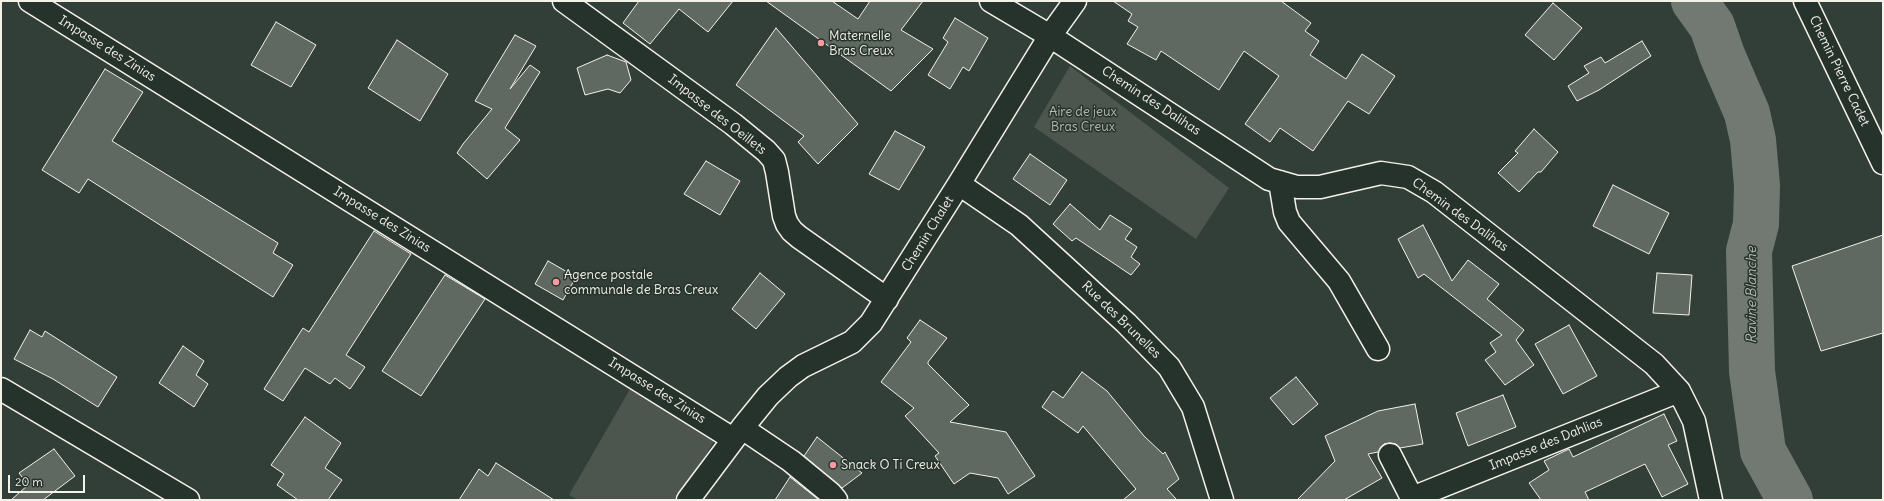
<!DOCTYPE html>
<html>
<head>
<meta charset="utf-8">
<style>
	body { margin:0 }
	#map { position:relative; width:1884px; height:501px; overflow:hidden; background:#323e38; font-family:Delius,sans-serif }
	canvas { display:block }
	.frame { position:absolute; inset:0; border:2px solid #f4f1e8; pointer-events:none }
	.scale { position:absolute; left:8px; top:475px; width:77px; height:18px; box-sizing:border-box; border:2px solid #f4f1e8; border-top:0; padding-left:5px; font-size:12px; line-height:14px; white-space:nowrap; color:#f4f1e8; -webkit-text-stroke:3px #26332d; paint-order:stroke }
</style>
</head>
<body>
<div id="map">
<canvas width="1884" height="501"></canvas>
<div class="frame"></div>
<div class="scale">20 m</div>
</div>
<script>
const ctx = document.querySelector('canvas').getContext('2d');
ctx.lineJoin = 'round';
function paint(path, color) {
  ctx.fillStyle = color;
  ctx.fill(path, 'evenodd');
}
function toPath(rows) {
  const path = new Path2D();
  for (const r of rows) {
    path.moveTo(r[0], r[1]);
    for (let i = 2; i < r.length; i += 2) path.lineTo(r[i], r[i + 1]);
  }
  return path;
}
function strokePath(path, color, width, dash) {
  ctx.strokeStyle = color;
  ctx.lineWidth = width;
  ctx.lineCap = dash ? 'butt' : 'round';
  ctx.setLineDash(dash || []);
  ctx.stroke(path);
}
function label(font, color, halo, rows, align = 'center') {
  ctx.font = font + ' Delius,sans-serif';
  ctx.lineWidth = 3;
  ctx.setLineDash([]);
  ctx.textBaseline = 'middle';
  ctx.strokeStyle = halo;
  ctx.fillStyle = color;
  for (const [text, x, y, turn = 0] of rows) {
    ctx.save();
    ctx.translate(x, y);
    ctx.rotate((+turn || 0) * Math.PI / 180);
    ctx.textAlign = isNaN(turn) ? turn : align;
    if (halo) ctx.strokeText(text, 0, 0);
    ctx.fillText(text, 0, 0);
    ctx.restore();
  }
}
const green = toPath([
	[1070,66,1229,188,1196,239,1034,127],
	[634,382,719,433,678,500,578,500,569,495]
]);
const river = toPath([
	[1694,1,1712,26,1722,55,1747,113,1753,140,1757,185,1756,224,1749,251,1752,371,1763,451,1790,500]
]);
const building = toPath([
	[639,1,733,1,708,32,679,9,650,44,623,23,639,1],
	[766,1,832,1,858,19,870,1,923,1,901,30,933,49,891,91,766,1],
	[1113,1,1281,1,1311,23,1305,31,1319,41,1310,55,1346,79,1362,54,1395,76,1369,114,1348,101,1313,151,1280,128,1270,142,1245,124,1279,76,1244,51,1219,90,1161,51,1156,60,1127,44,1138,27,1128,21,1132,14,1113,1],
	[1553,3,1582,28,1554,60,1525,35,1553,3],
	[955,18,988,38,969,71,963,67,950,89,928,75,948,42,943,38,955,18],
	[276,22,316,45,291,87,251,65,276,22],
	[776,28,858,124,818,164,798,142,804,136,736,85,776,28],
	[515,35,536,46,510,89,530,65,540,72,505,128,520,140,487,179,457,153,463,144,492,109,475,101,515,35],
	[397,40,448,74,420,121,368,88,397,40],
	[1642,41,1651,56,1599,90,1577,101,1568,86,1589,73,1584,66,1601,57,1605,63,1642,41],
	[607,55,626,62,631,80,620,93,608,89,585,95,577,68,607,55],
	[105,69,143,92,112,141,278,243,273,253,293,265,273,297,88,179,79,193,42,170,105,69],
	[1534,129,1558,152,1541,172,1538,172,1519,192,1498,173,1518,153,1515,151,1534,129],
	[895,131,925,147,899,190,869,174,895,131],
	[1030,154,1067,180,1050,205,1013,179,1030,154],
	[706,161,740,181,720,215,684,194,706,161],
	[1613,185,1669,213,1649,254,1593,226,1613,185],
	[1070,204,1100,230,1110,215,1132,229,1125,239,1137,247,1131,257,1140,264,1131,275,1076,238,1072,241,1053,224,1070,204],
	[1423,225,1452,281,1468,260,1499,284,1487,299,1524,330,1516,340,1534,365,1505,385,1485,360,1496,352,1490,343,1502,335,1424,274,1418,278,1398,239,1423,225],
	[374,231,411,254,346,355,365,367,350,389,335,378,330,384,305,368,283,401,264,389,303,328,309,332,374,231],
	[1883,235,1883,333,1821,351,1792,266,1883,235],
	[548,261,576,277,563,300,535,284,548,261],
	[760,273,785,294,756,329,732,309,760,273],
	[1657,273,1692,275,1689,315,1653,313,1657,273],
	[445,275,485,299,421,396,382,371,445,275],
	[920,320,947,338,928,362,928,364,969,405,950,422,1006,432,1035,476,1008,494,998,478,970,473,954,484,935,456,939,453,905,416,914,408,881,382,911,342,907,338,920,320],
	[1569,325,1597,376,1563,394,1535,344,1569,325],
	[30,330,42,337,45,331,117,377,98,407,53,379,14,359,30,330],
	[183,346,204,361,196,375,208,384,194,407,159,383,183,346],
	[1082,372,1107,391,1144,436,1163,454,1165,452,1179,479,1167,489,1177,500,1123,500,1136,489,1083,426,1078,433,1042,407,1053,391,1063,398,1082,372],
	[1296,377,1318,404,1293,425,1270,398,1296,377],
	[1503,395,1516,427,1468,446,1456,413,1503,395],
	[1415,404,1423,444,1400,448,1396,444,1390,443,1384,444,1378,452,1368,454,1382,478,1344,500,1297,500,1335,461,1325,436,1378,411,1415,404],
	[1664,414,1677,441,1668,445,1688,484,1662,497,1645,464,1585,492,1589,500,1541,500,1529,483,1549,470,1544,461,1569,449,1573,457,1664,414],
	[305,417,341,443,325,468,342,480,328,500,298,500,277,485,284,474,271,465,305,417],
	[817,437,862,473,842,488,804,456,817,437],
	[54,449,75,476,43,500,11,500,28,485,19,473,54,449],
	[496,463,554,500,459,500,479,469,488,476,496,463],
	[790,477,819,500,775,500,790,477]
]);
const minor = toPath([
	[30,1,733,439],
	[564,1,733,124,766,151,774,160,777,172,784,216,787,224,792,231,799,237,887,299],
	[991,1,1050,36,1269,179,1297,187,1320,187,1381,173,1408,177,1434,192,1654,364,1679,391,1694,421,1711,500],
	[1805,1,1883,163],
	[1280,182,1285,212,1289,222,1339,281,1378,349],
	[959,184,1019,225,1126,323,1169,367,1193,407,1222,500],
	[1,389,188,500],
	[742,428,791,461,830,493,836,500],
	[1390,455,1413,500],
	[1412,498,1679,391],
	[688,500,742,428,768,396,788,377,803,366,852,342,871,323,959,184,1050,36,1075,1]
]);
const markers = [
	[821,43,4,"#ff9aa2"],
	[556,282,4,"#ff9aa2"],
	[833,465,4,"#ff9aa2"]
];
const poiNames = [
	["Maternelle",829,36],
	["Bras Creux",829,51],
	["Agence postale",564,275],
	["communale de Bras Creux",564,290],
	["Snack O Ti Creux",841,465]
];
const streetNames = [
	["Impasse des Zinias",107,49,32],
	["Chemin Pierre Cadet",1839,71,64],
	["Chemin des Dalihas",1151,101,33],
	["Impasse des Oeillets",717,115,38],
	["Chemin des Dalihas",1460,215,36],
	["Impasse des Zinias",382,220,32],
	["Chemin Chalet",928,234,-58],
	["Rue des Brunelles",1121,320,44],
	["Impasse des Zinias",657,391,32],
	["Impasse des Dahlias",1546,444,-22]
];
const parkNames = [
	["Aire de jeux",1083,112],
	["Bras Creux",1083,127]
];
const waterNames = [
	["Ravine Blanche",1752,295,-90]
];
paint(green, '#4c564f');
strokePath(river, '#727972', 46);
paint(building, '#5f6861');
strokePath(building, '#f4f1e8', 1);
strokePath(minor, '#f4f1e8', 25);
strokePath(minor, '#26332d', 22);
for (const [x, y, r, color] of markers) {
  const dot = new Path2D();
  dot.arc(x, y, r, 0, 2 * Math.PI);
  ctx.fillStyle = color;
  ctx.fill(dot);
  strokePath(dot, '#26332d', 1.5);
}
label('13px', '#f4f1e8', '#26332d', poiNames, 'left');
label('13px', '#f4f1e8', '#26332d', streetNames);
label('13px', '#b9bbb2', '#26332d', parkNames);
label('italic 14px', '#babbb3', '#26332d', waterNames);
</script>
</body>
</html>
